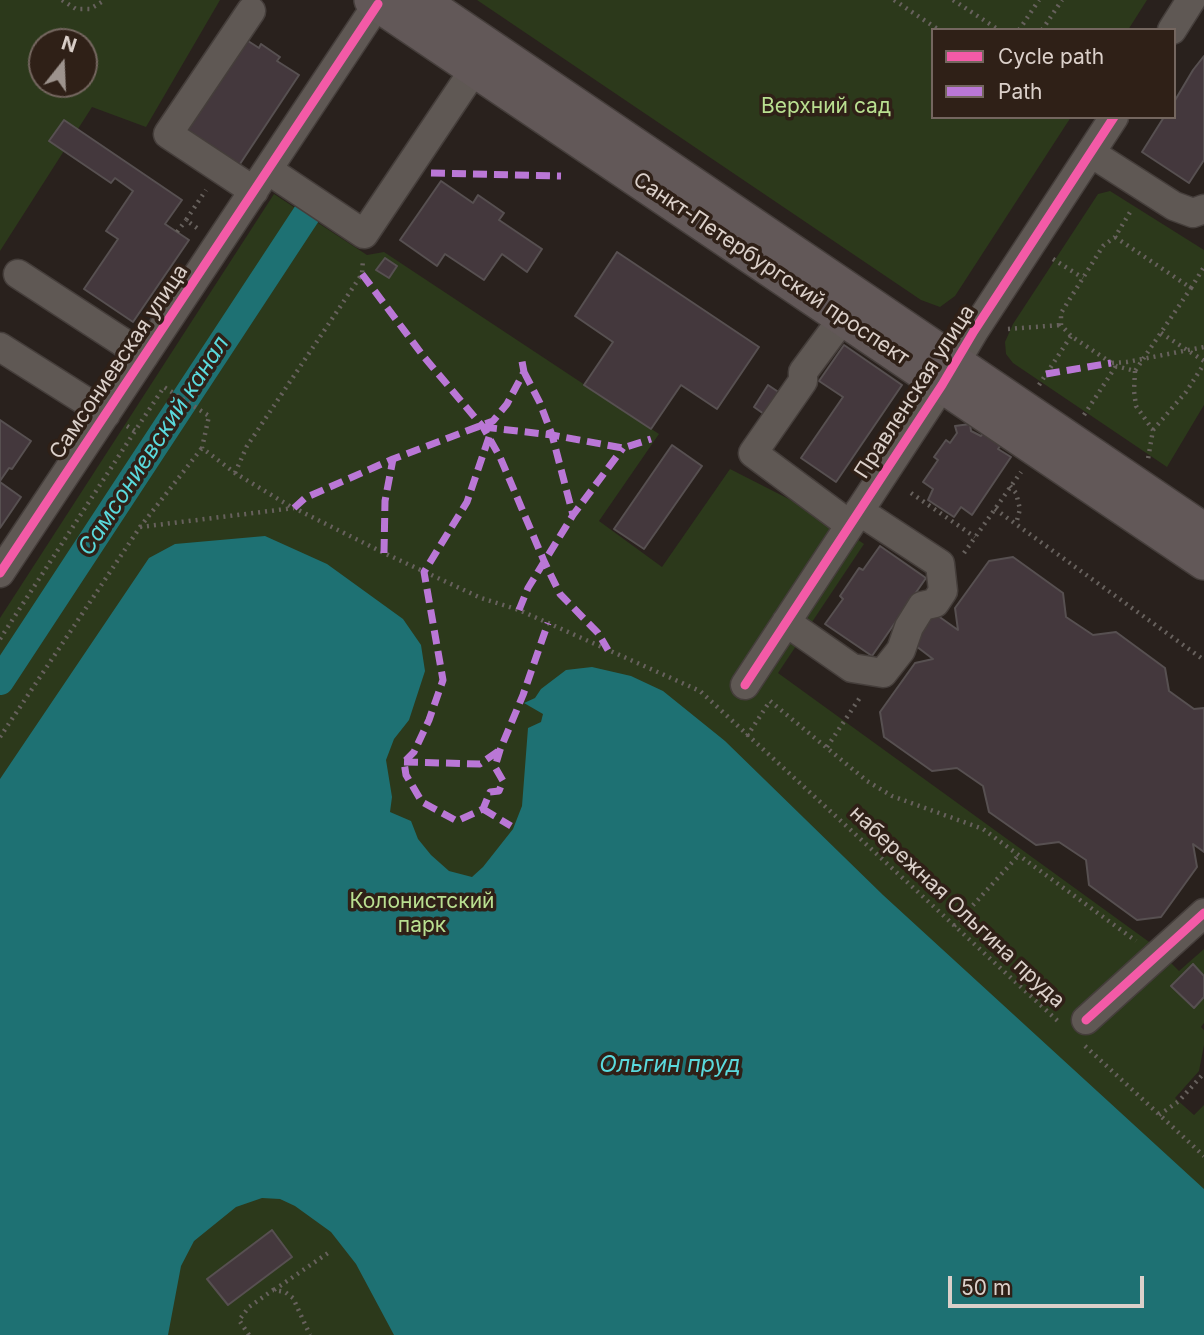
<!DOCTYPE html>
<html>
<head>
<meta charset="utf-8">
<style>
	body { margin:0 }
	#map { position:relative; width:1204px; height:1335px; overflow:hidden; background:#29211d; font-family:Inter,sans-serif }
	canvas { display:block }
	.legend { position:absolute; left:931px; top:28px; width:245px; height:91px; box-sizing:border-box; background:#2f2017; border:2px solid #74665f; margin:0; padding:9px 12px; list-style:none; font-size:21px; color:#dbd0ca }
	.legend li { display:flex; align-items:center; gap:14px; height:35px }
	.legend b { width:35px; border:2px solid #74665f }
	.north { position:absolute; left:28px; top:28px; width:70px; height:70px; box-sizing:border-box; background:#2f2017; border:2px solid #74665f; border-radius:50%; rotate:18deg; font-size:19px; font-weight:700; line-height:28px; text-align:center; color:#dbd0ca }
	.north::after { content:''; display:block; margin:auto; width:24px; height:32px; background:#9d938d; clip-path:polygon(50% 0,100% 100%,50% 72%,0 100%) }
	.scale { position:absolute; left:948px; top:1276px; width:196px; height:32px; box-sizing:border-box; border:4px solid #dbd0ca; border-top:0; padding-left:9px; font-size:21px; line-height:24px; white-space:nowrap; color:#dbd0ca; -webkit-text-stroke:5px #2f2017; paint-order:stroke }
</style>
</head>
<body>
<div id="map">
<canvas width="1204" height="1335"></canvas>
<ul class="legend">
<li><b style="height:9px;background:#f35aa7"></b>Cycle path</li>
<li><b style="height:9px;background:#ba77d6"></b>Path</li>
</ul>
<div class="north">N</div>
<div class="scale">50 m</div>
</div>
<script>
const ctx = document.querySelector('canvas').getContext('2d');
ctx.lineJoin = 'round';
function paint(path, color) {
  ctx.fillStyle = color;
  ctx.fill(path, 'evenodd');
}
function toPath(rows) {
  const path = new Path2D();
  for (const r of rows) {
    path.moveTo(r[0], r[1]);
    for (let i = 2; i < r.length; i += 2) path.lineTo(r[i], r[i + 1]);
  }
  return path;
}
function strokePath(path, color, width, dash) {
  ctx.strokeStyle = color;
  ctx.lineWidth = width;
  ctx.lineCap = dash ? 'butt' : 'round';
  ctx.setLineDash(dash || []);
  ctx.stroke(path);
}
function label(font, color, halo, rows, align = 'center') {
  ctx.font = font + ' Inter,sans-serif';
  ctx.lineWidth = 7;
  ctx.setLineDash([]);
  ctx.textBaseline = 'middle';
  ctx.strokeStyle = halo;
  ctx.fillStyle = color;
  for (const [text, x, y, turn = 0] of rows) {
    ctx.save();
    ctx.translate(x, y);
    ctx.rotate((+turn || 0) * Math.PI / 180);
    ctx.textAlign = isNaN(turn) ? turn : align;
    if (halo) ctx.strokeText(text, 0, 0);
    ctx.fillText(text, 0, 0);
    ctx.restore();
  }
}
const green = toPath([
	[0,0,220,0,146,127,92,107,0,251],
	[42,42,84,42,84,84,42,84],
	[477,0,1147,0,1128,30,933,30,933,117,1071,117,955,296,940,307,921,300],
	[1110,191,1204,250,1204,405,1167,467,1013,363,1006,354,1005,342,1013,324,1098,194],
	[274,194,367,255,384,252,659,434,599,521,662,567,730,469,828,519,864,544,778,673,1152,944,1179,971,1204,949,1204,1023,1201,1027,1204,1030,1204,1045,1199,1071,1175,1098,1194,1115,1204,1105,1204,1335,0,1335,0,618]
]);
const water = toPath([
	[265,536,327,564,403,619,421,645,425,671,409,720,394,739,386,760,392,797,390,812,411,821,418,839,431,855,449,871,472,877,483,867,513,829,522,806,528,728,541,722,543,714,524,703,535,698,541,689,566,670,592,667,631,676,663,691,725,741,883,895,1204,1189,1204,1335,394,1335,356,1264,331,1232,295,1206,280,1199,262,1198,236,1207,194,1241,181,1266,168,1335,0,1335,0,779,149,558,175,544]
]);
const canal = toPath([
	[0,681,308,212]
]);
const building = toPath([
	[245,39,259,48,261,44,280,57,277,61,299,75,238,167,185,132,245,39],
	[1204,56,1204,160,1189,183,1142,152,1164,117,1174,117,1174,102,1193,70,1204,56],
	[64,120,182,200,165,224,189,240,133,322,84,289,118,239,106,231,133,191,115,178,111,183,49,141,64,120],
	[441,181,473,203,478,195,504,213,499,220,542,249,527,272,502,254,484,280,445,254,437,266,400,240,441,181],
	[617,252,759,347,717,409,681,385,651,429,584,385,613,342,575,316,617,252],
	[385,258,397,266,389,278,376,270,385,258],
	[844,345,902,385,836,482,801,458,843,397,819,381,844,345],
	[768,385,786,397,771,419,754,407,768,385],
	[0,420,31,441,12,469,9,468,0,481,0,420],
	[970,424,971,431,981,436,983,433,1001,445,998,449,1011,457,972,515,961,507,954,517,928,500,933,489,923,482,938,460,934,457,946,440,950,443,957,433,955,426,970,424],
	[672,445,702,466,644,549,614,529,672,445],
	[0,482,21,497,0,528,0,482],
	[880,546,926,578,872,656,825,624,843,599,840,596,859,568,863,570,880,546],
	[1013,557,1063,593,1066,617,1093,635,1116,632,1165,668,1169,691,1194,709,1204,708,1204,852,1193,844,1197,867,1161,917,1137,920,1089,885,1086,860,1059,842,1036,845,989,812,983,786,957,768,932,771,884,737,880,712,915,663,933,659,912,643,934,613,958,630,955,608,989,561,1013,557],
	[1193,964,1204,976,1204,997,1194,1008,1171,986,1193,964],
	[272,1230,292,1257,228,1305,207,1279,272,1230]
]);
const path = toPath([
	[62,0,76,9,90,9,105,0],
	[894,0,939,30],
	[953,0,999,30],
	[1019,30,1039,0],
	[1042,30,1062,0],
	[197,228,186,220,206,190],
	[177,232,186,220],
	[1115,237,1191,288,1135,371,1116,366,1071,336,1061,325,1061,313,1103,246,1115,237,1132,209],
	[1053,259,1083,278],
	[1191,288,1204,267],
	[1008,329,1061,325],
	[1161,333,1204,361],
	[1112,363,1127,362,1204,347],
	[1135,371,1134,391,1136,406,1153,430,1148,459],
	[1039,385,1071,336],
	[1084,415,1116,366],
	[127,426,135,431,164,387,209,416,202,448,235,473,293,508],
	[1153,430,1186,392,1204,364],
	[235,473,247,446,362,274,363,259],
	[1010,486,1016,493,1020,509,1016,524],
	[911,493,975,537],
	[995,509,1204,660],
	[140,527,294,508,384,553,481,598,519,610,700,691,1061,1024],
	[964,553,1021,472],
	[0,639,135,431],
	[747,736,770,701,867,781,892,796,983,829,1136,941],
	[0,737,140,527,202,448],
	[827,747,861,696],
	[954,926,1018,856],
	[1085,1046,1204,1156],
	[1159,1115,1179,1101,1204,1073],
	[274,1290,328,1253],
	[249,1335,239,1320,249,1307,273,1290,285,1292,293,1298,310,1335]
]);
const minor = toPath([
	[251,11,168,134,254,191],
	[1172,30,1191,0],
	[1091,153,1174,206,1193,213,1204,209],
	[268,170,364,234,486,52],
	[18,274,144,356],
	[843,318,803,372,803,381,753,453,850,525],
	[0,347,106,414],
	[0,573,380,0],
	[786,622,852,668,883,673,901,650,909,627,922,606,935,603,943,591,940,564,859,511],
	[745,685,942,385,974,331,1114,117],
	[1086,1020,1204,913]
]);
const major = toPath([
	[372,0,1204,562],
	[420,0,1204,531]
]);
const quiet = toPath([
	[431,173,561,176],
	[362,274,424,357,483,427,500,457,544,561,560,594,598,633,608,650],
	[524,372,540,403,552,435,573,515],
	[1046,374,1111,363],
	[483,427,552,435,623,448,651,439],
	[489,437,467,502,424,572,443,680,429,720,414,752,404,762,406,775,422,802,457,821,483,809,490,792,499,791,503,781,495,767,500,750,523,695,548,623],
	[294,508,305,498,393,459,493,421,507,404,524,372,521,356],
	[384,553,385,501,393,459],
	[519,610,528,588,573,515,623,448],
	[404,762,480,764,500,750],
	[483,809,511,826]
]);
const cycleway = toPath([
	[0,573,378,4],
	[745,685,942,385,974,331,1114,117],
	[1086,1020,1204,913]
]);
const parkNames = [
	["Верхний сад",826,107],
	["Колонистский",422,902],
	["парк",422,926]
];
const streetNames = [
	["Санкт-Петербургский проспект",771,269,34],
	["Самсониевская улица",119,362,-56],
	["Правленская улица",915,392,-57],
	["набережная Ольгина пруда",957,907,43]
];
const waterNames = [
	["Самсониевский канал",154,446,-57],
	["Ольгин пруд",670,1065]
];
paint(green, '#2c391b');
paint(water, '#1e7173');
strokePath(canal, '#1e7173', 28);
paint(building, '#44383d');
strokePath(building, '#575051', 2);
strokePath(minor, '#453e3b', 31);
strokePath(major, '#453e3b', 38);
strokePath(path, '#67615d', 4.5, [2, 5]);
strokePath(minor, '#5f5854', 28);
strokePath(major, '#625858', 35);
strokePath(quiet, '#ba77d6', 7, [14, 7]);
strokePath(cycleway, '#f35aa7', 9);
label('21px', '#b9df90', '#2f2017', parkNames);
label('21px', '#dbd0ca', '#2f2017', streetNames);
label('italic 23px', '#5ad9dc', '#2f2017', waterNames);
</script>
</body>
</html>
